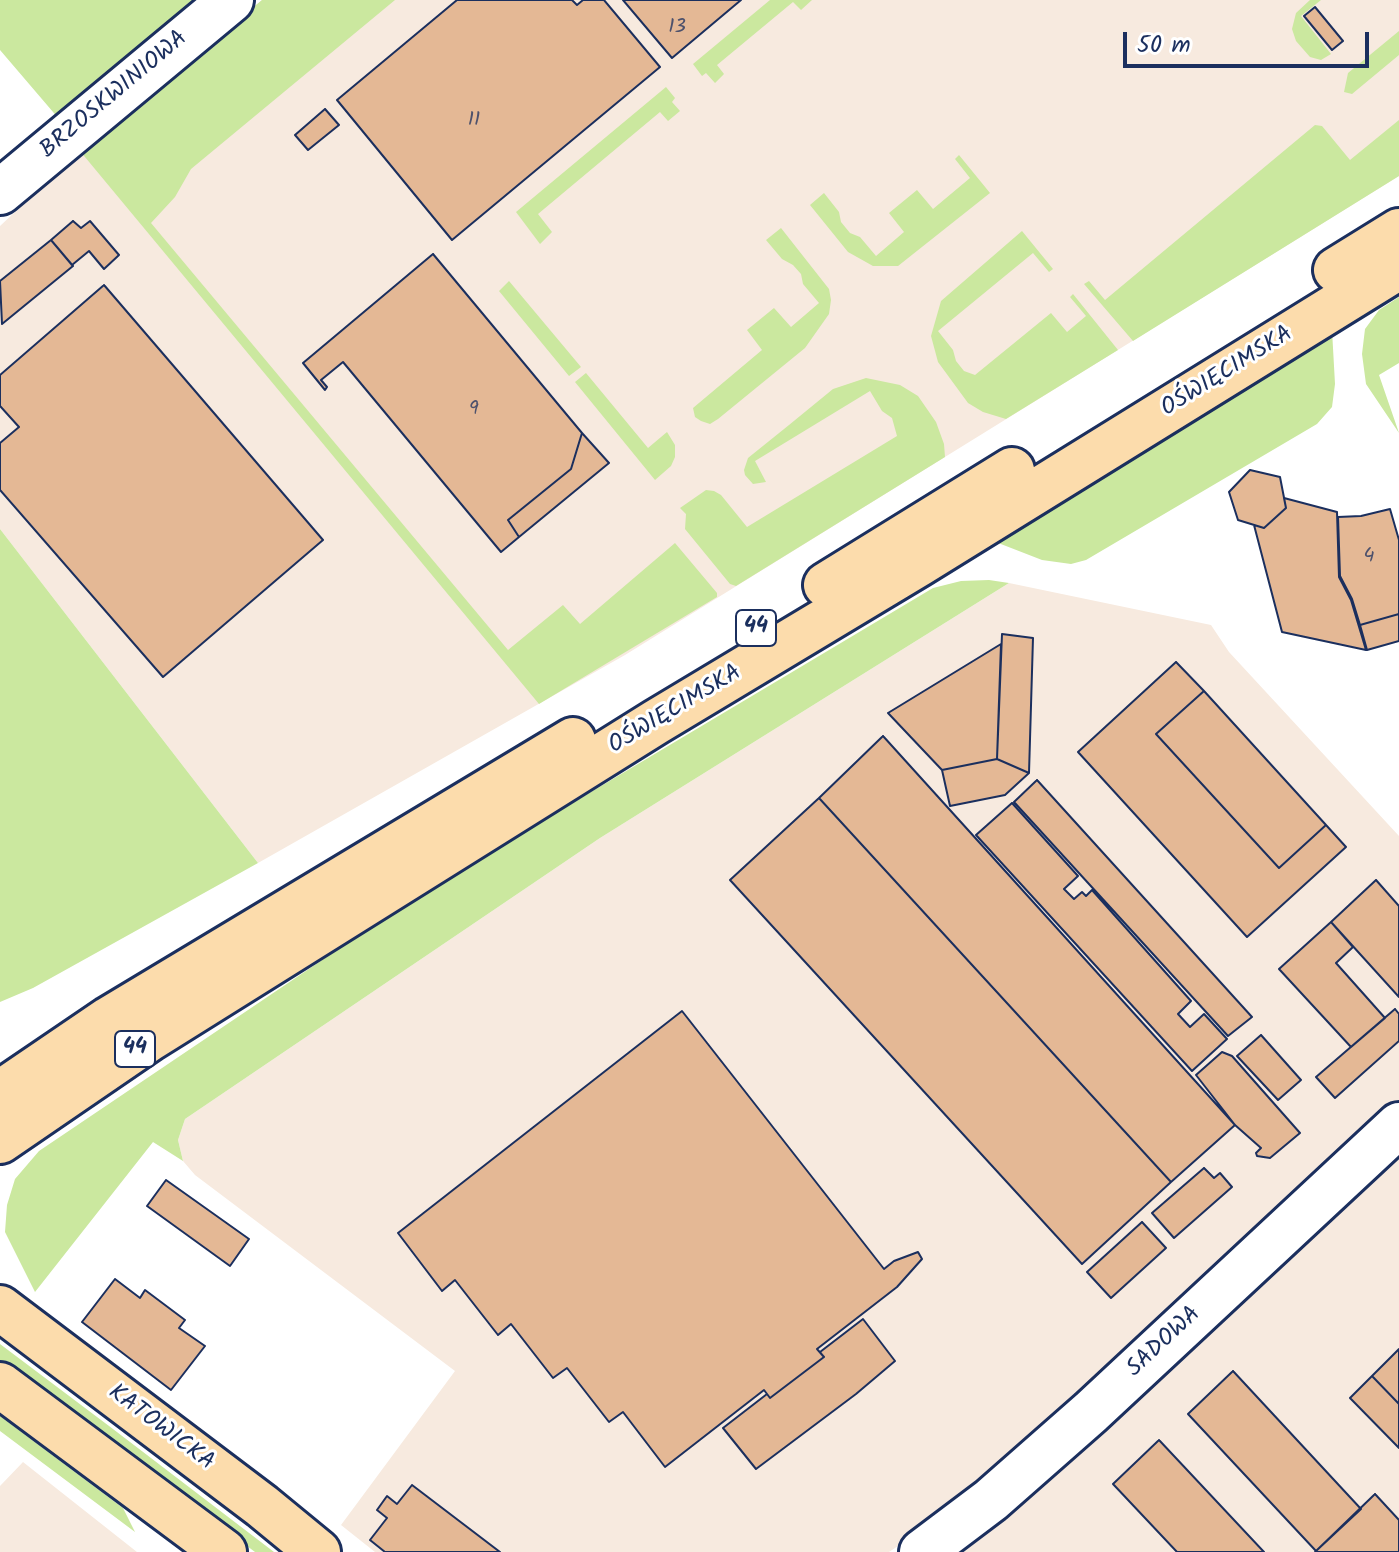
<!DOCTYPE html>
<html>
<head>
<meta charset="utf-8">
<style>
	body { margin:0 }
	#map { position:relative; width:1399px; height:1552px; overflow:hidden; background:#fff; font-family:Kalam,sans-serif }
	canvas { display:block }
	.scale { position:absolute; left:1123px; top:32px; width:246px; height:36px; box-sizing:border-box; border:4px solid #1b2f5e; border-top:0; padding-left:10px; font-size:24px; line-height:28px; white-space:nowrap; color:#1b2f5e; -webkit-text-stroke:6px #fff; paint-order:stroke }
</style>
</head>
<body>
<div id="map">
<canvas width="1399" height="1552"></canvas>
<div class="scale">50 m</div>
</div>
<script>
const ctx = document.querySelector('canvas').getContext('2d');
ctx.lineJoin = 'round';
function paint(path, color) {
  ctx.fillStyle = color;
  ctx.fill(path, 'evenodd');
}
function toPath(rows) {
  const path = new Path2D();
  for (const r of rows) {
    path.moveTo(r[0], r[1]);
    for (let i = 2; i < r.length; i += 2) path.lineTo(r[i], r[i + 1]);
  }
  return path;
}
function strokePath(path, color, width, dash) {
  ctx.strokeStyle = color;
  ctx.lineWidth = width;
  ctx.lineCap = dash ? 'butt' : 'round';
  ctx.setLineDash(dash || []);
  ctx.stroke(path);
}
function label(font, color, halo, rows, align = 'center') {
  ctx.font = font + ' Kalam,sans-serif';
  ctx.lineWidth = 6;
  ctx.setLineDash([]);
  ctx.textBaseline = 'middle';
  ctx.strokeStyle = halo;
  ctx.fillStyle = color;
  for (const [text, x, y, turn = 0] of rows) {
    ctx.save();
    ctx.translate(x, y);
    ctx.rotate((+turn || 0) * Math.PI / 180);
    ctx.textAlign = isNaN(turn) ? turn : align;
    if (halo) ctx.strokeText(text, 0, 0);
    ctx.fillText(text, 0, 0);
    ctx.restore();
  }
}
const built = toPath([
	[262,0,1399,0,1399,176,625,655,258,863,0,529,0,226,80,151],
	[1009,583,1211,625,1229,652,1399,836,1399,1552,953,1552,928,1526,889,1552,375,1552,341,1525,455,1371,195,1175,183,1161,178,1140,185,1119,600,838],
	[23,1462,137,1552,0,1552,0,1486]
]);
const green = toPath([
	[0,0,199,0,59,119,0,50],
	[262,0,395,0,191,169,175,197,151,223,508,650,563,605,580,624,675,543,717,593,717,597,539,704,80,151],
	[770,0,812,0,801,10,793,2,717,65,724,74,715,83,706,73,702,76,693,64],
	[1310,0,1321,0,1301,16,1331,54,1321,60,1310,57,1296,41,1292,29,1296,13],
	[1399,31,1399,55,1352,94,1344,92,1348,73],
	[666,87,675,98,672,102,680,111,668,121,660,112,538,214,552,232,540,244,516,212],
	[1399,120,1399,176,1133,341,1084,284,1089,281,1105,300,1315,125,1322,126,1350,160],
	[959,155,990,193,898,266,873,266,848,252,810,205,824,193,839,212,841,222,850,233,860,237,876,256,904,232,889,213,917,190,933,209,970,178,955,159],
	[781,228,829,289,831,300,829,314,805,348,718,419,710,424,701,421,695,417,693,408,762,350,747,330,774,308,791,327,819,303,803,284,801,274,793,265,782,259,766,240],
	[1022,231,1053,269,1049,272,1033,253,938,331,953,350,956,361,964,371,975,375,1051,313,1067,332,1086,316,1070,297,1073,294,1118,350,1006,419,983,412,968,403,938,362,931,336,941,301],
	[509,281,581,367,569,376,499,291],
	[1399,297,1399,363,1379,375,1399,433,1366,384,1362,354,1365,329,1379,310],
	[1332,330,1335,384,1332,407,1317,424,1086,560,1071,564,1042,560,988,539],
	[586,373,648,448,667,432,675,445,675,457,671,466,655,480,575,382],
	[866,378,900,385,918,396,936,422,944,444,945,457,736,586,730,584,685,529,686,514,680,508,706,490,714,491,721,495,747,527,897,436,892,418,882,411,870,391,755,461,766,482,753,484,745,475,744,470,748,458,789,425,833,389],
	[0,529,258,863,33,988,0,1002],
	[989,580,1009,583,600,838,185,1119,178,1140,183,1161,153,1142,35,1292,5,1232,7,1205,15,1179,39,1151,420,894,933,588,961,581],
	[0,1344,113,1429,274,1552,255,1552,0,1360],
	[0,1416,123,1508,135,1532,0,1431]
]);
const building = toPath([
	[457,0,572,0,577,5,583,0,604,0,660,67,452,240,337,100,457,0],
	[623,0,741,0,672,58,623,0],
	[1315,7,1343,41,1332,50,1304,16,1315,7],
	[325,109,339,125,308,150,295,135,325,109],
	[73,221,81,228,90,221,119,255,104,269,89,251,72,265,51,240,73,221],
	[51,240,73,266,2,324,0,281,51,240],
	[433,254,582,433,571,469,508,520,519,537,501,552,343,362,321,380,327,387,325,390,303,363,433,254],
	[104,285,323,540,163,677,0,490,0,443,19,427,0,406,0,375,104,285],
	[582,433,609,463,519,537,508,520,571,469,582,433],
	[1250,470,1280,477,1286,508,1264,528,1238,520,1229,492,1250,470],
	[1284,498,1337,512,1339,577,1351,600,1366,650,1282,632,1254,525,1264,528,1286,508,1284,498],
	[1390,509,1399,540,1399,614,1360,625,1352,599,1340,576,1338,517,1361,516,1390,509],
	[1399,614,1399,641,1367,650,1360,625,1399,614],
	[1002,634,1033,638,1029,773,997,759,1002,634],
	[1001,644,997,759,942,770,888,713,1001,644],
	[1176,662,1204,691,1156,734,1279,868,1326,825,1346,847,1247,937,1078,752,1176,662],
	[1204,691,1326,825,1279,868,1156,734,1204,691],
	[883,736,1235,1125,1171,1182,819,798,883,736],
	[997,759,1029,773,1005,795,950,806,942,770,997,759],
	[1037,780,1252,1017,1228,1036,1014,802,1037,780],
	[819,798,1171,1182,1082,1264,730,880,819,798],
	[1012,803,1078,876,1064,889,1074,899,1082,892,1086,896,1092,890,1191,1001,1178,1014,1190,1027,1204,1014,1227,1039,1192,1071,976,835,1012,803],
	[1376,880,1399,906,1399,997,1331,922,1376,880],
	[1331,922,1353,947,1336,963,1385,1018,1351,1047,1279,969,1331,922],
	[1395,1009,1399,1014,1399,1041,1335,1098,1316,1077,1395,1009],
	[682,1011,884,1269,894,1261,918,1252,922,1259,897,1287,817,1349,824,1357,770,1398,764,1390,665,1467,623,1412,609,1422,567,1368,553,1378,511,1324,498,1335,455,1280,442,1291,398,1233,682,1011],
	[1261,1035,1301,1080,1278,1100,1237,1056,1261,1035],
	[1222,1052,1232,1056,1300,1133,1270,1158,1257,1156,1256,1153,1261,1148,1235,1125,1196,1075,1222,1052],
	[1204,1168,1214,1178,1220,1173,1232,1187,1174,1238,1152,1213,1204,1168],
	[166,1180,249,1239,230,1266,147,1206,166,1180],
	[1142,1222,1166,1248,1111,1298,1087,1272,1142,1222],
	[115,1279,140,1298,145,1290,185,1320,179,1328,205,1346,171,1390,82,1322,115,1279],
	[863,1319,895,1361,856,1394,756,1469,723,1428,767,1394,770,1398,824,1357,820,1352,863,1319],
	[1399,1349,1399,1404,1372,1376,1399,1349],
	[1233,1371,1361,1509,1316,1551,1188,1414,1233,1371],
	[1372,1376,1399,1404,1399,1448,1350,1398,1372,1376],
	[1159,1440,1264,1552,1177,1552,1113,1484,1159,1440],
	[412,1485,500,1552,385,1552,370,1540,387,1518,377,1510,387,1496,397,1504,412,1485],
	[1375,1494,1399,1520,1399,1552,1315,1552,1375,1494]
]);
const minor = toPath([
	[0,192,231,0],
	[922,1552,991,1500,1091,1412,1399,1125]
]);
const major = toPath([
	[1336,270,1399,231],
	[826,585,1012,470],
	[0,1093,109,1019,573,740],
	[0,1141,149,1039,656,722,919,564,1399,267],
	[0,1308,262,1506,318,1552],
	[0,1385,224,1552]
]);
const numberNames = [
	["13",677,29],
	["11",474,122],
	["9",474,411],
	["4",1369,558]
];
const shields = [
	[756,628,40],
	[135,1049,40]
];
const shieldNames = [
	["44",756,628],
	["44",135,1049]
];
const streetNames = [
	["BRZOSKWINIOWA",115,96,-40],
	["OŚWIĘCIMSKA",1228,373,-32],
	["OŚWIĘCIMSKA",676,711,-31],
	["SADOWA",1165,1343,-43],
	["KATOWICKA",160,1429,37]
];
paint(built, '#f7eadf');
paint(green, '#cbe89f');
paint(building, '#e4b895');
strokePath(building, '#1b2f5e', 2);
strokePath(minor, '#1b2f5e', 50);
strokePath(major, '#1b2f5e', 50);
strokePath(minor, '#fff', 44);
strokePath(major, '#fcdcac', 44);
label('20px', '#4d516c', null, numberNames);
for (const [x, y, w] of shields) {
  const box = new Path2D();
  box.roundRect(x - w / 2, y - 18, w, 36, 6);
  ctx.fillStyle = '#fff';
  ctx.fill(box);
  strokePath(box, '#1b2f5e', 2);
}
label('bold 22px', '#1b2f5e', null, shieldNames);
label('24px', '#1b2f5e', '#fff', streetNames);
</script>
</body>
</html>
